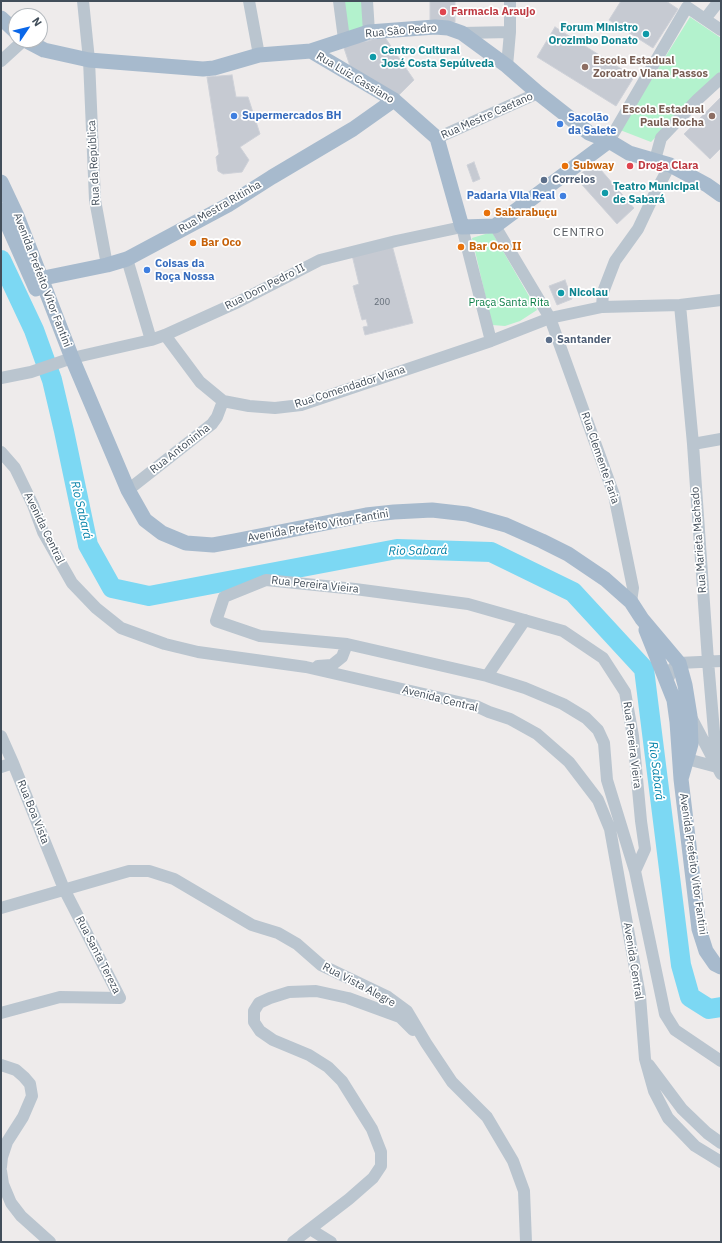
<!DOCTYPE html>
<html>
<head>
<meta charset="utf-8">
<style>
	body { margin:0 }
	#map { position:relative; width:722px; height:1243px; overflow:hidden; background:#eeebeb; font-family:"IBM Plex Sans",sans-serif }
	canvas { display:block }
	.frame { position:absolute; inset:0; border:2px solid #424e5a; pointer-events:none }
	.north { position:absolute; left:8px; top:8px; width:40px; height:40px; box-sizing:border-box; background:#fff; border:1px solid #b3b8bd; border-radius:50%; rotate:55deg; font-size:11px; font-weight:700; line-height:16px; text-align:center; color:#424e5a }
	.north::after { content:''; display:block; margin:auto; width:14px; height:18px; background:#0a67e9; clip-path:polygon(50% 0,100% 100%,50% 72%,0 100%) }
</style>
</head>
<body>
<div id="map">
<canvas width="722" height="1243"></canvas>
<div class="frame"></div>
<div class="north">N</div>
</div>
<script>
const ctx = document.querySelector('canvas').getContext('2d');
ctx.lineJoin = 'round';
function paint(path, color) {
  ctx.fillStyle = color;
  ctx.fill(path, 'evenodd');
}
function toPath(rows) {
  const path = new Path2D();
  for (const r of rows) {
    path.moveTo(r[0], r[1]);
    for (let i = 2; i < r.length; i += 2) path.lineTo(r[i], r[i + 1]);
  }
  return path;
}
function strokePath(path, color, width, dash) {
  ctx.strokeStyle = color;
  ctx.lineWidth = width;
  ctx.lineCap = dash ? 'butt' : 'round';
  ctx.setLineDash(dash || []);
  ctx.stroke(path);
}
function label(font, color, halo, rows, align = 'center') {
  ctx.font = font + ' "IBM Plex Sans",sans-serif';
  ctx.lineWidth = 3.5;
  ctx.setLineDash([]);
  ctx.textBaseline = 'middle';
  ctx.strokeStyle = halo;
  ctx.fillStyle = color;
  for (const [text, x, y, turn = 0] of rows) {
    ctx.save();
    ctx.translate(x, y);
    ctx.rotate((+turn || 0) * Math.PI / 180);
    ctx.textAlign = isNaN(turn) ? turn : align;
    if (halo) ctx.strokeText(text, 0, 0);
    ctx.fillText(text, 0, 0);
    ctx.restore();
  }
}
const green = toPath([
	[343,1,364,1,365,31,345,32],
	[690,17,721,38,721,71,651,142,620,130],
	[492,232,537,310,520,321,505,326,492,325,472,238]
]);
const river = toPath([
	[1,260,34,330,52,380,64,431,88,545,112,588,149,596,397,549,491,552,573,592,644,669,681,965,690,997,709,1009,721,1007]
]);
const building = toPath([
	[430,1,455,1,455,22,430,23,430,1],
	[621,1,666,1,678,9,653,48,609,20,621,1],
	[555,27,634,77,616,106,537,57,555,27],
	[384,36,414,80,398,96,351,69,343,45,368,41,384,36],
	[232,75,236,97,248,97,260,134,240,147,249,160,242,172,223,174,218,171,216,157,219,154,207,77,232,75],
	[721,97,721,148,710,159,684,134,721,97],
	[474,162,480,179,473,182,467,165,474,162],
	[594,162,634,208,617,224,576,178,594,162],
	[392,245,413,323,365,335,363,327,368,326,366,319,362,320,353,286,359,284,352,255,392,245],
	[565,280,572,299,557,305,549,286,565,280]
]);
const minor = toPath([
	[83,1,89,60,95,200,107,265],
	[249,1,259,55],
	[339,1,344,39],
	[367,1,369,32],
	[705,19,719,1],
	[462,33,510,32],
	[1,61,24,40],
	[507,66,510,32,510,1],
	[437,138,538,93],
	[609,141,687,7,721,30],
	[655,160,661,138,697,100,721,78],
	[495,226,550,318,614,495,633,588,631,602],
	[127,259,151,340],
	[680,305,693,444,708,661,717,767],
	[602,307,603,292,615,261,638,229,655,193,670,165],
	[165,335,200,382,223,401,249,406,275,408,301,405,491,341,550,318,602,307,680,305,721,300],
	[1,378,31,372,72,358,151,340,165,335,238,302,320,260,396,241,462,227,491,341],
	[693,444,721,439],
	[1,452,15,468,33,505,43,532,72,583,96,608,121,628,165,644,198,652,306,667,476,706,489,712,510,719,537,734,569,762,598,800,610,829,640,996,645,1059,654,1091,668,1118,695,1146,721,1162],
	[128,490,212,424,217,417,223,401],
	[318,666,332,665,342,657,347,644],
	[487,676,525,620],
	[667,681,673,668,679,663,721,661],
	[691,717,721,774],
	[1,736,13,763,64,889,120,998,60,997,1,1013],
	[682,754,687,759,717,767,721,766],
	[1,767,13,763],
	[635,871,645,849,641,821,633,736,625,692,603,658,563,631,468,604,355,589,266,580,224,597,216,621,260,636,347,644,487,676,525,688,563,704,586,718,598,730,604,743,607,780,635,871,665,1014,675,1030,721,1061],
	[1,908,129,871,149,871,174,879,252,925,278,933,297,944,321,965,388,997,407,1011,426,1043,452,1082,487,1117,513,1161,524,1191,526,1242],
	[1,1065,16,1070,24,1077,30,1084,32,1096,23,1117,7,1142,2,1157,1,1167],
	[649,1065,682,1109,707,1133,721,1143],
	[1,1171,3,1184,11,1203,21,1216,50,1242],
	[310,1229,331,1242],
	[293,1242,349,1199,373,1178,381,1166,381,1152,372,1129,342,1081,328,1067,309,1055,273,1040,260,1031,254,1022,254,1011,259,1003,270,998,289,992,316,991,348,998,400,1017,413,1030]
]);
const major = toPath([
	[1,18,16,32],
	[25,40,44,50,89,60,203,69,214,68,259,55,311,51,369,32,435,27,448,28,462,33,507,66,538,93,589,133,609,141,629,153,670,165,707,185,721,195],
	[311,51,394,100,437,138,462,227,495,226,609,141],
	[1,182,17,216,72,358,128,490,145,520,162,533,186,543,213,545,235,541,366,515,394,512,432,510,467,514,506,525,542,541,568,554,605,579,631,602,642,619,679,663,685,685,690,716,691,744,681,779],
	[1,210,36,289],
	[34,280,107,265,127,259,228,205,272,177,353,129,394,100],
	[646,630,674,700,677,722,681,779,699,929,706,951,715,964,721,967]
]);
const markers = [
	[443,12,4,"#e0444e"],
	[646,34,4,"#0f9aa8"],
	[373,57,4,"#0f9aa8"],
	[585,67,4,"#8d6e63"],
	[234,116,4,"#3f7fe0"],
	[712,116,4,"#8d6e63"],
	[560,124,4,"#3f7fe0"],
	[565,166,4,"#e8710a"],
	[630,166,4,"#e0444e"],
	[544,180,4,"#5c6f8a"],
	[605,193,4,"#0f9aa8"],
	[563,196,4,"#3f7fe0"],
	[487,213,4,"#e8710a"],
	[193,243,4,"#e8710a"],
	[461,247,4,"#e8710a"],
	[147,270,4,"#3f7fe0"],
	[561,293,4,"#0f9aa8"],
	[549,340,4,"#5c6f8a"]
];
const numberNames = [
	["200",382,302]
];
const healthNames = [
	["Farmacia Araujo",451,12],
	["Droga Clara",638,166]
];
const cultureNames = [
	["Forum Ministro",638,28,"right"],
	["Orozimbo Donato",638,41,"right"],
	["Centro Cultural",381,51],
	["José Costa Sepúlveda",381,64],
	["Teatro Municipal",613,187],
	["de Sabará",613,200],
	["Nicolau",569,293]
];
const streetNames = [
	["Rua São Pedro",401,31,-5],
	["Rua Luiz Cassiano",355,78,31],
	["Rua Mestre Caetano",487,116,-24],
	["Rua da República",94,163,-93],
	["Rua Mestra Ritinha",220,207,-30],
	["Avenida Prefeito Vitor Fantini",42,280,69],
	["Rua Dom Pedro II",265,287,-27],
	["Rua Comendador Viana",350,387,-18],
	["Rua Antoninha",180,449,-38],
	["Rua Clemente Faria",600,458,71],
	["Avenida Prefeito Vitor Fantini",318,526,-10],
	["Avenida Central",44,528,64],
	["Rua Marieta Machado",699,540,-94],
	["Rua Pereira Vieira",315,585,6],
	["Avenida Central",440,699,14],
	["Rua Pereira Vieira",632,745,83],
	["Rua Boa Vista",33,812,68],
	["Avenida Prefeito Vitor Fantini",693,864,82],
	["Rua Santa Tereza",98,955,63],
	["Avenida Central",633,961,81],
	["Rua Vista Alegre",359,985,28]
];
const educationNames = [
	["Escola Estadual",593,61],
	["Zoroatro Viana Passos",593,74],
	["Escola Estadual",704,110,"right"],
	["Paula Rocha",704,123,"right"]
];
const shopNames = [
	["Supermercados BH",242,116],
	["Sacolão",568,118],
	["da Salete",568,131],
	["Padaria Vila Real",555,196,"right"],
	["Coisas da",155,264],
	["Roça Nossa",155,277]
];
const foodNames = [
	["Subway",573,166],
	["Sabarabuçu",495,213],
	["Bar Oco",201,243],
	["Bar Oco II",469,247]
];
const serviceNames = [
	["Correios",552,180],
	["Santander",557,340]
];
const parkNames = [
	["Praça Santa Rita",509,303]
];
const neighbourhoodNames = [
	["CENTRO",579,233]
];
const waterNames = [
	["Rio Sabará",81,510,77],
	["Rio Sabará",418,551,-1],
	["Rio Sabará",656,771,83]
];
paint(green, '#b3f2cd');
strokePath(river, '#7cd8f3', 20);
paint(building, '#c6cad2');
strokePath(building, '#ced1d8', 1);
strokePath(minor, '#bac5cf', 12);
strokePath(major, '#a7bacd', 15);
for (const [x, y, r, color] of markers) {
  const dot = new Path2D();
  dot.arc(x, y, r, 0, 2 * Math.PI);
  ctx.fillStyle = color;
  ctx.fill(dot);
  strokePath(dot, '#fff', 1.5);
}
label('9px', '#636d78', null, numberNames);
label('bold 11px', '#be3a42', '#fff', healthNames, 'left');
label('bold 11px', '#0d838f', '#fff', cultureNames, 'left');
label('11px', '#424e5a', '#fff', streetNames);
label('bold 11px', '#785e54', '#fff', educationNames, 'left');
label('bold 11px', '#366cbe', '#fff', shopNames, 'left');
label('bold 11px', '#c56008', '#fff', foodNames, 'left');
label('bold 11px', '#4e5e75', '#fff', serviceNames, 'left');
label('11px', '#0e7f49', '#fff', parkNames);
ctx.letterSpacing = '1px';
label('12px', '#575b61', '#fff', neighbourhoodNames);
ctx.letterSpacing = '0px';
label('italic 12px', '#0180a7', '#fff', waterNames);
</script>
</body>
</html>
